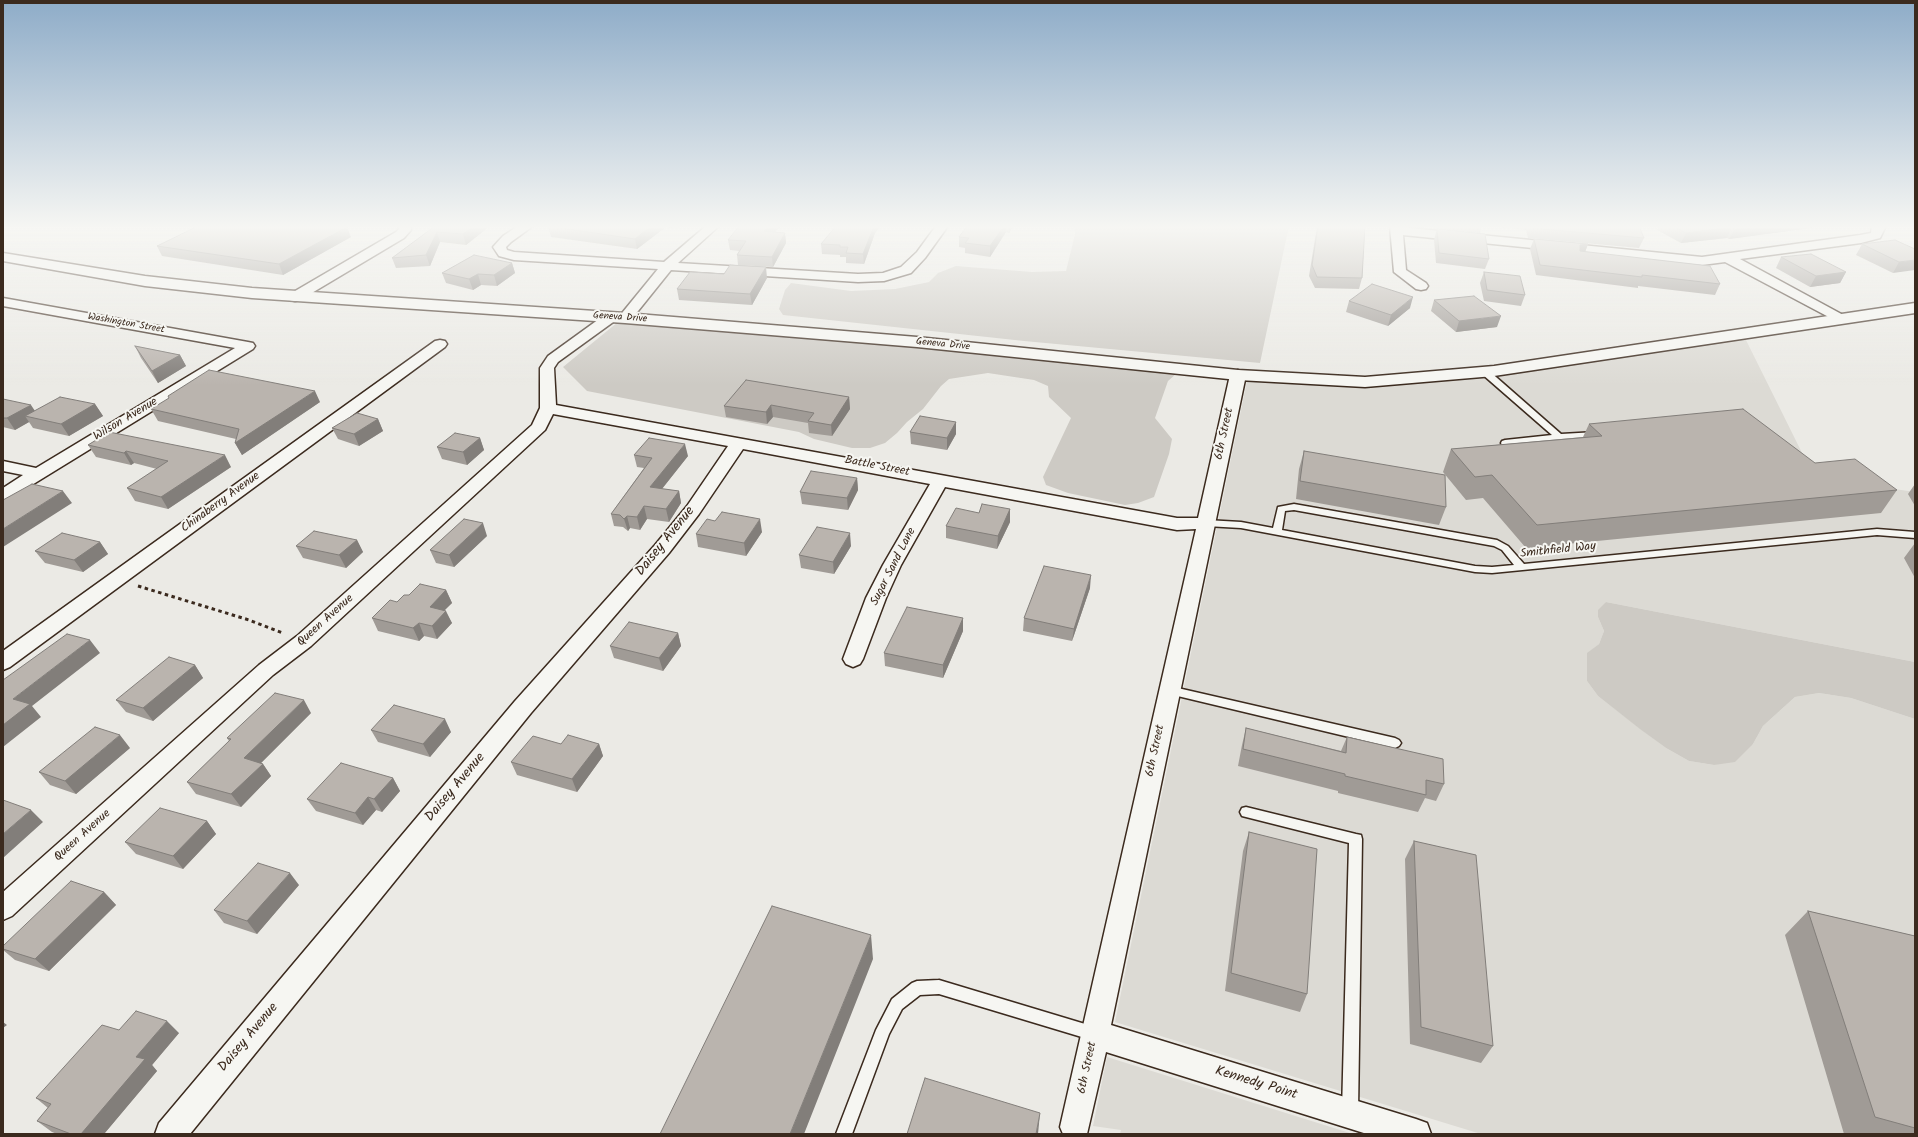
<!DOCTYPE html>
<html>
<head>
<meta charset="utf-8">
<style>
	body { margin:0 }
	#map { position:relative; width:1918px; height:1137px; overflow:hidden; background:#ebeae5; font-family:Kalam,sans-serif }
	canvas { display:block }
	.frame { position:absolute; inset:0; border:4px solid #3b2a1e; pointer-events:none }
</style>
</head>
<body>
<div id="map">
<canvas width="1918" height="1137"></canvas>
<div class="frame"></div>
</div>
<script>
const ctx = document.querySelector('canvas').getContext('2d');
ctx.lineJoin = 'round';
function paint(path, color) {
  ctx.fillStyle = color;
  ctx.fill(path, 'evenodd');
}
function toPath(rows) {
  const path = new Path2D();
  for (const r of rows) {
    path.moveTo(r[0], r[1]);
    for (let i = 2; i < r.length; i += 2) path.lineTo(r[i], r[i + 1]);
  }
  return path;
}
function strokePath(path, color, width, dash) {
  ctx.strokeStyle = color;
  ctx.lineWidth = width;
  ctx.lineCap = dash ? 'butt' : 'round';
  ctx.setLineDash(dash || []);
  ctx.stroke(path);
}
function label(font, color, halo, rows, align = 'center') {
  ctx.font = font + ' Kalam,sans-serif';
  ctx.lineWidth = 4;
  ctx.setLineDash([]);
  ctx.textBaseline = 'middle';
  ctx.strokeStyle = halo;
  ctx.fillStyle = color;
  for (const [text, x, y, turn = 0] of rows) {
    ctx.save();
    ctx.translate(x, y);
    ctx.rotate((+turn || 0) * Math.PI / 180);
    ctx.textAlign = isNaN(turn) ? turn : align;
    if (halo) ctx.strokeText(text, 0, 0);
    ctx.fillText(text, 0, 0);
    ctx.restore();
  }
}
const built = toPath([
	[1745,338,1809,467,1839,481,1915,492,1915,662,1606,602,1598,617,1604,631,1599,644,1587,654,1587,681,1598,696,1666,748,1689,761,1714,765,1753,744,1763,726,1795,697,1819,693,1851,698,1915,719,1915,1134,1481,1134,1115,1022,1247,381,1368,387,1442,381,1506,375],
	[1107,1057,1353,1134,1120,1134,1121,1130,1093,1126]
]);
const green = toPath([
	[1074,226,1289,226,1260,363,1024,341,783,315,779,309,785,290,791,283,851,291,895,289,929,282,938,273,956,266,1032,272,1066,271,1075,234],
	[618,322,914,346,1176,374,1168,381,1155,418,1172,439,1169,454,1154,497,1138,503,1125,505,1068,493,1046,485,1043,477,1071,418,1049,397,1048,386,1034,380,988,373,949,379,941,386,923,409,907,422,897,433,885,443,870,448,852,448,814,439,799,432,587,391,563,367],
	[1606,602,1915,662,1915,719,1851,698,1819,693,1795,697,1763,726,1753,744,1735,762,1714,765,1689,761,1666,748,1640,729,1598,696,1587,681,1587,653,1599,644,1604,631,1598,617,1598,610]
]);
const path = toPath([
	[138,586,249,620,283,633]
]);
const service = toPath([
	[1482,370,1488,370,1561,434,1596,432,1600,435,1596,438,1502,445,1501,443,1502,441,1505,440,1552,435,1482,374,1482,370],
	[1294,504,1497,540,1508,546,1524,564,1877,529,1915,532,1915,538,1877,535,1492,573,1475,572,1241,528,1206,526,1201,523,1206,520,1241,522,1273,528,1278,507,1294,504],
	[1294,510,1494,546,1502,550,1514,565,1492,567,1475,566,1282,530,1285,511,1294,510],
	[1169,686,1395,738,1399,740,1401,743,1399,746,1395,748,1165,693,1163,690,1165,687,1169,686],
	[1246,807,1356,834,1361,835,1362,839,1358,1112,1356,1118,1350,1120,1344,1118,1342,1112,1349,843,1242,816,1240,812,1242,808,1246,807],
	[939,980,1095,1027,1100,1029,1103,1034,1100,1039,1095,1041,939,994,920,995,902,1009,889,1034,852,1134,836,1134,876,1030,892,999,912,983,917,981,939,980]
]);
const minor = toPath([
	[399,226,411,226,411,230,404,238,300,300,295,301,290,300,288,297,290,294,396,232,399,229,399,226],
	[518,226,533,226,511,242,506,247,507,250,514,252,664,262,706,226,719,226,678,263,858,274,883,273,901,267,917,252,936,226,948,226,925,258,911,273,884,281,858,282,671,270,630,321,625,322,620,321,618,318,658,269,514,260,499,256,493,247,503,236,518,226],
	[1390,226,1702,257,1860,235,1871,233,1872,226,1884,226,1885,228,1880,238,1861,243,1740,259,1845,316,1847,319,1845,322,1840,323,1725,262,1702,265,1403,235,1406,270,1426,283,1428,286,1426,289,1421,290,1416,289,1394,272,1390,226],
	[3,298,248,342,253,343,255,346,253,349,9,499,3,500,3,488,23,475,3,471,3,461,36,468,235,348,3,306,3,298],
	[611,313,616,314,618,317,616,320,558,362,554,368,556,405,1177,518,1198,518,1230,375,1233,372,1238,370,1243,372,1246,375,1111,1025,1416,1119,1427,1123,1431,1134,1367,1134,1106,1052,1087,1134,1063,1134,1060,1127,1196,529,1177,530,945,487,901,565,886,598,863,659,860,664,853,667,846,664,843,659,866,598,883,565,930,484,743,449,699,514,669,553,531,713,190,1134,155,1134,159,1123,515,701,655,545,687,506,728,446,553,414,545,430,311,646,273,675,12,916,3,920,3,892,259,665,297,636,532,425,540,408,540,368,548,356,606,314,611,313],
	[440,340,445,341,447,344,445,347,10,667,3,670,3,651,435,341,440,340]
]);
const secondary = toPath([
	[3,253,145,276,252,288,625,313,917,337,1238,370,1365,377,1494,366,1915,303,1915,313,1494,376,1365,387,1238,380,917,347,625,323,252,298,145,286,3,261,3,253]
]);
const wall = toPath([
	[435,226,490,226,466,245,440,242,430,266,396,268,392,258],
	[548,226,682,226,679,228,666,227,637,249,551,237],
	[836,226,881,226,875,233,864,264,846,263,846,257,840,257,840,255,822,254,821,244],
	[967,226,1013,226,1009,233,1006,232,990,257,965,253,965,248,959,247,959,237],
	[1317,226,1365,226,1362,278,1359,289,1315,288,1309,276],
	[1433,226,1482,226,1480,233,1433,229],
	[1493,226,1639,226,1644,238,1639,248,1528,238,1526,230],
	[1659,226,1812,226,1811,228,1729,239,1727,238,1681,243,1657,230],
	[1437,229,1489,259,1485,269,1436,263,1434,240],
	[775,232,785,233,786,243,773,267,738,265,737,255,739,251,730,250,728,240],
	[351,237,283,275,162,256,157,246],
	[1534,239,1588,244,1585,252,1720,284,1715,295,1638,286,1638,288,1536,275,1530,249],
	[1862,244,1915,249,1893,273,1856,255],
	[1781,257,1846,272,1840,283,1810,287,1776,268],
	[512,263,515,273,497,286,481,285,473,290,446,283,442,273],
	[1484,272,1525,295,1521,306,1484,301,1480,283],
	[724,274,767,278,752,305,679,300,677,289],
	[1434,300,1497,327,1456,332,1431,311],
	[1349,301,1410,308,1388,326,1346,312],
	[135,346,180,355,186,366,158,383,141,358],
	[849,397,850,409,832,436,809,433,808,423,773,417,767,424,726,417,724,406],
	[3,399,35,411,95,404,103,416,69,436,33,428,29,422,15,430,3,427],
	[320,402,242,455,235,443,236,439,158,421,151,409],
	[378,419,383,431,359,446,338,439,332,428],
	[956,422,956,434,947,450,911,444,910,432],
	[1589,424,1815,463,1897,490,1881,513,1526,548,1483,498,1466,500,1443,472,1451,449,1583,437],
	[109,432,231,467,168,509,135,501,127,488,157,469,134,463,131,465,96,457,88,445],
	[480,438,484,450,467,465,442,459,437,447],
	[1304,451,1446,507,1439,525,1296,499,1299,469],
	[634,455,688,456,662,489,679,491,681,503,669,522,647,519,640,530,630,528,628,531,623,527,614,526,611,514,644,468,637,467],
	[857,478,858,490,848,510,802,504,800,492],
	[1915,484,1915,506,1908,494],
	[1010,509,1010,522,997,549,946,538,946,526,979,513],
	[762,532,746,556,698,547,696,534],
	[487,536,454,567,436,563,430,550],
	[357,540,363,552,346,568,303,558,296,546],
	[100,542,108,554,83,572,45,563,35,551],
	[1915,543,1915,578,1904,558],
	[851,546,834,574,801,568,799,555],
	[1090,588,1072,641,1023,631,1024,618],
	[446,590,452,603,444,610,452,623,437,639,424,636,419,641,378,631,372,618,409,595],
	[963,618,963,631,943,678,885,666,884,653],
	[678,633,681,646,663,671,614,658,610,646],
	[195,665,203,678,153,721,126,712,116,700],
	[311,713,261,763,263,764,271,776,241,807,196,794,187,782,229,741,227,738],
	[1246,728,1341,751,1347,737,1444,784,1436,801,1425,798,1418,812,1338,793,1338,791,1238,766,1242,745],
	[371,730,451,732,430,757,378,742],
	[561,744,599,744,603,756,577,792,517,775,511,762],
	[130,748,76,794,50,785,39,772],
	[393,778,400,791,382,812,376,810,363,825,316,811,307,799],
	[207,821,216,834,183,869,136,854,125,842],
	[1249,832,1307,994,1300,1012,1225,991,1243,851],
	[1414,841,1493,1046,1481,1063,1410,1044,1405,859],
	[299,885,257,934,224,923,214,910],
	[104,892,116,905,49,971,15,960,3,950,3,946],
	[1808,911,1915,936,1915,1134,1844,1134,1785,935],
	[119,1030,179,1033,152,1065,157,1071,104,1134,57,1134,52,1132,37,1121,48,1108,36,1098]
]);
const shadedWall = toPath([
	[474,226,490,226,466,245,463,234],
	[651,226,666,227,637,249,635,239],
	[769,226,781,226,765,242,764,231],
	[874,226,881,226,875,233,864,264,863,254],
	[1004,226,1006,226,1006,232,990,257,990,246],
	[1009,226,1013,226,1009,233],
	[1754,226,1812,226,1811,228,1729,239,1735,229],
	[347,227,351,237,283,275,279,264],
	[1732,227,1727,238,1681,243,1686,233],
	[437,232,440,242,430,266,426,255],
	[785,233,786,243,773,267,772,257],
	[1588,244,1584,255,1575,256,1580,245],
	[1915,260,1915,270,1893,273,1899,262],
	[512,263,515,273,497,286,494,275],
	[766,267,767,278,752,305,750,294],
	[1846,272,1840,283,1810,287,1816,276],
	[478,274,481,285,473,290,469,279],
	[1413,297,1410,308,1388,326,1391,315],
	[1501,316,1497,327,1456,332,1459,321],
	[180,355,186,366,158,383,152,371],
	[315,391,320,402,242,455,235,443],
	[849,397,850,409,832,436,831,425],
	[95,404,103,416,69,436,61,424],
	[31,405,39,417,25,416,29,422,15,430,7,418],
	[771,405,773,417,767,424,766,412],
	[378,419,383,431,359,446,354,434],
	[956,422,956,434,947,450,947,438],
	[480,438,484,450,467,465,463,452],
	[685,444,688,456,653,500,650,487],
	[126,451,134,463,131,465,124,453],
	[225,455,231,467,168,509,161,497],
	[857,478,858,490,848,510,847,498],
	[63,491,72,503,3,547,3,529],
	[679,491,681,503,669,522,666,509],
	[644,506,647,519,640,530,637,517],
	[1010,509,1010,522,997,549,998,536],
	[627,516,630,528,628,531,624,519],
	[760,519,762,532,746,556,744,543],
	[483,523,487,536,454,567,449,555],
	[850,533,851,546,834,574,833,562],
	[357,540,363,552,346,568,339,555],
	[100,542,108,554,83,572,74,560],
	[1091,575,1090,588,1072,641,1074,629],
	[446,590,452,603,435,620,430,607],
	[446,611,452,623,437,639,432,626],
	[963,618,963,631,943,678,943,665],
	[419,623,424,636,419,641,413,628],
	[678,633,681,646,663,671,659,658],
	[90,640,100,653,32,706,41,717,3,747,3,725,13,699],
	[195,665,203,678,153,721,143,708],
	[304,700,311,713,253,771,244,758],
	[445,719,451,732,430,757,423,744],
	[120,735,130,748,76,794,65,781],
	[599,744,603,756,577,792,572,779],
	[263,764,271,776,241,807,231,794],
	[393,778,400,791,382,812,374,799],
	[368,797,376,810,363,825,355,813],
	[31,810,43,822,3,858,3,834],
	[207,821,216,834,183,869,173,856],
	[290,873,299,885,257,934,247,921],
	[104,892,116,905,49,971,35,959],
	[871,935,873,959,804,1134,790,1134],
	[167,1021,179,1033,152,1065,157,1071,104,1134,81,1134,136,1057],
	[3,1022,7,1025,3,1028],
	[1040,1113,1038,1134,1036,1134]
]);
const building = toPath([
	[198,226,345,226,347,227,279,264,157,246,198,226],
	[435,226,474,226,463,234,437,232,426,255,392,258,435,226],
	[548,226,651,226,635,239,548,226],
	[739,226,769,226,764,231,785,233,772,257,737,255,746,241,728,240,739,226],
	[836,226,874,226,863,254,846,253,848,247,840,247,840,245,821,244,836,226],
	[967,226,1004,226,990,246,965,243,969,238,959,237,967,226],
	[1318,226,1365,226,1362,278,1317,277,1312,265,1318,226],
	[1531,226,1639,226,1644,238,1531,228,1531,226],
	[1674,226,1754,226,1735,229,1732,227,1686,233,1674,226],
	[1437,229,1485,234,1489,259,1439,253,1437,229],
	[1534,239,1588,244,1580,245,1580,251,1710,266,1720,284,1642,275,1642,277,1540,265,1534,239],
	[1895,240,1915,249,1915,260,1899,262,1862,244,1895,240],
	[1811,254,1846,272,1816,276,1781,257,1811,254],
	[474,255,512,263,494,275,478,274,469,279,442,273,474,255],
	[730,265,766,267,750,294,677,289,690,272,724,274,730,265],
	[1484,272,1520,276,1525,295,1487,290,1484,272],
	[1372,284,1413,297,1391,315,1349,301,1372,284],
	[1474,296,1501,316,1459,321,1434,300,1474,296],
	[135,346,180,355,152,371,135,346],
	[209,370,315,391,235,443,239,429,151,409,169,398,168,396,209,370],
	[746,380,849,397,831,425,808,421,814,413,771,405,766,412,724,406,746,380],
	[60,397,95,404,61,424,25,416,60,397],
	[3,399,31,405,7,418,3,418,3,399],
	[1743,409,1815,463,1855,459,1897,490,1537,525,1492,475,1475,477,1451,449,1602,436,1589,424,1743,409],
	[357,413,378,419,354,434,332,428,357,413],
	[920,416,956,422,947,438,910,432,920,416],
	[109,432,225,455,161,497,127,488,168,461,126,451,124,453,88,445,109,432],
	[455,433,480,438,463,452,437,447,455,433],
	[649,438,685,444,650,487,679,491,666,509,644,506,637,517,627,516,624,519,620,515,611,514,652,458,634,455,649,438],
	[1304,451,1445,475,1446,507,1300,481,1304,451],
	[811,471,857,478,847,498,800,492,811,471],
	[32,484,63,491,3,529,3,500,32,484],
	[982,504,1010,509,998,536,946,526,956,508,979,513,982,504],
	[722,512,760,519,744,543,696,534,707,519,715,521,722,512],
	[464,519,483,523,449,555,430,550,464,519],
	[817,527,850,533,833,562,799,555,817,527],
	[314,531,357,540,339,555,296,546,314,531],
	[62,533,100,542,74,560,35,551,62,533],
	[1044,566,1091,575,1074,629,1024,618,1044,566],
	[420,584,446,590,430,607,446,611,432,626,419,623,413,628,372,618,390,600,397,602,404,595,409,595,420,584],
	[907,607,963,618,943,665,884,653,907,607],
	[629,622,678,633,659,658,610,646,629,622],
	[67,634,90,640,13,699,30,704,3,725,3,680,67,634],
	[169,657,195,665,143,708,116,700,169,657],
	[275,693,304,700,244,758,263,764,231,794,187,782,231,739,227,738,275,693],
	[394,705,445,719,423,744,371,730,394,705],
	[95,727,120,735,65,781,39,772,95,727],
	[1246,728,1346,753,1347,737,1443,759,1444,784,1426,780,1426,795,1345,776,1345,774,1243,749,1246,728],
	[568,735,599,744,572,779,511,762,533,736,561,744,568,735],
	[341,763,393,778,374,799,368,797,355,813,307,799,341,763],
	[3,800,31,810,3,834,3,800],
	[160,808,207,821,173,856,125,842,160,808],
	[1249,832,1317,849,1307,994,1231,973,1249,832],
	[1414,841,1476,855,1493,1046,1421,1027,1414,841],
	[258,863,290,873,247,921,214,910,258,863],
	[71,881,104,892,35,959,3,949,3,946,71,881],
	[772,906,871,935,790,1134,660,1134,772,906],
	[1808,911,1915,936,1915,1128,1875,1117,1808,911],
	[136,1011,167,1021,136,1057,145,1059,81,1134,71,1134,37,1121,51,1104,36,1098,102,1025,119,1030,136,1011],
	[925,1078,1040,1113,1036,1134,907,1134,925,1078]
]);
const farStreetnames = [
	["Geneva Drive",620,318,4],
	["Washington Street",126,324,10],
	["Geneva Drive",943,345,6]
];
const streetNames = [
	["Wilson Avenue",126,420,-31],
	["6th Street",1225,434,-78],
	["Battle Street",877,467,11],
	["Chinaberry Avenue",221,503,-36],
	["Smithfield Way",1558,551,-6],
	["Sugar Sand Lane",894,567,-63],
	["Queen Avenue",326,621,-42],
	["6th Street",1156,751,-78],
	["Queen Avenue",83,836,-42],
	["6th Street",1088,1068,-78]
];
const nearStreetnames = [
	["Daisey Avenue",666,542,-51],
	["Daisey Avenue",456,788,-50],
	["Daisey Avenue",249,1038,-50],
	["Kennedy Point",1256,1084,17]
];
paint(built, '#dcdad4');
paint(green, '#cdcac4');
strokePath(service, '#3b2a1e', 3);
strokePath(minor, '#3b2a1e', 3);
strokePath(secondary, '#3b2a1e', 3);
strokePath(path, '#3b2a1e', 3, [3.5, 3.5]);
paint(service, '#f6f6f2');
paint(minor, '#f6f6f2');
paint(secondary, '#f6f6f2');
paint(wall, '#a09b96');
paint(shadedWall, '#827e7a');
paint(building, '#bab4ae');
strokePath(building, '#827e7a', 1);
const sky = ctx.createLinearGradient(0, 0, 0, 385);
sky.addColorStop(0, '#8eacc8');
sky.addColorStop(0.59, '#f6f6f3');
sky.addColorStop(1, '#f6f6f300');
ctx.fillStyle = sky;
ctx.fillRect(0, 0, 1918, 385);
label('10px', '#3b2a1e', '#f6f6f2', farStreetnames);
label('12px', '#3b2a1e', '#f6f6f2', streetNames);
label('14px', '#3b2a1e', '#f6f6f2', nearStreetnames);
</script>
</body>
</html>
